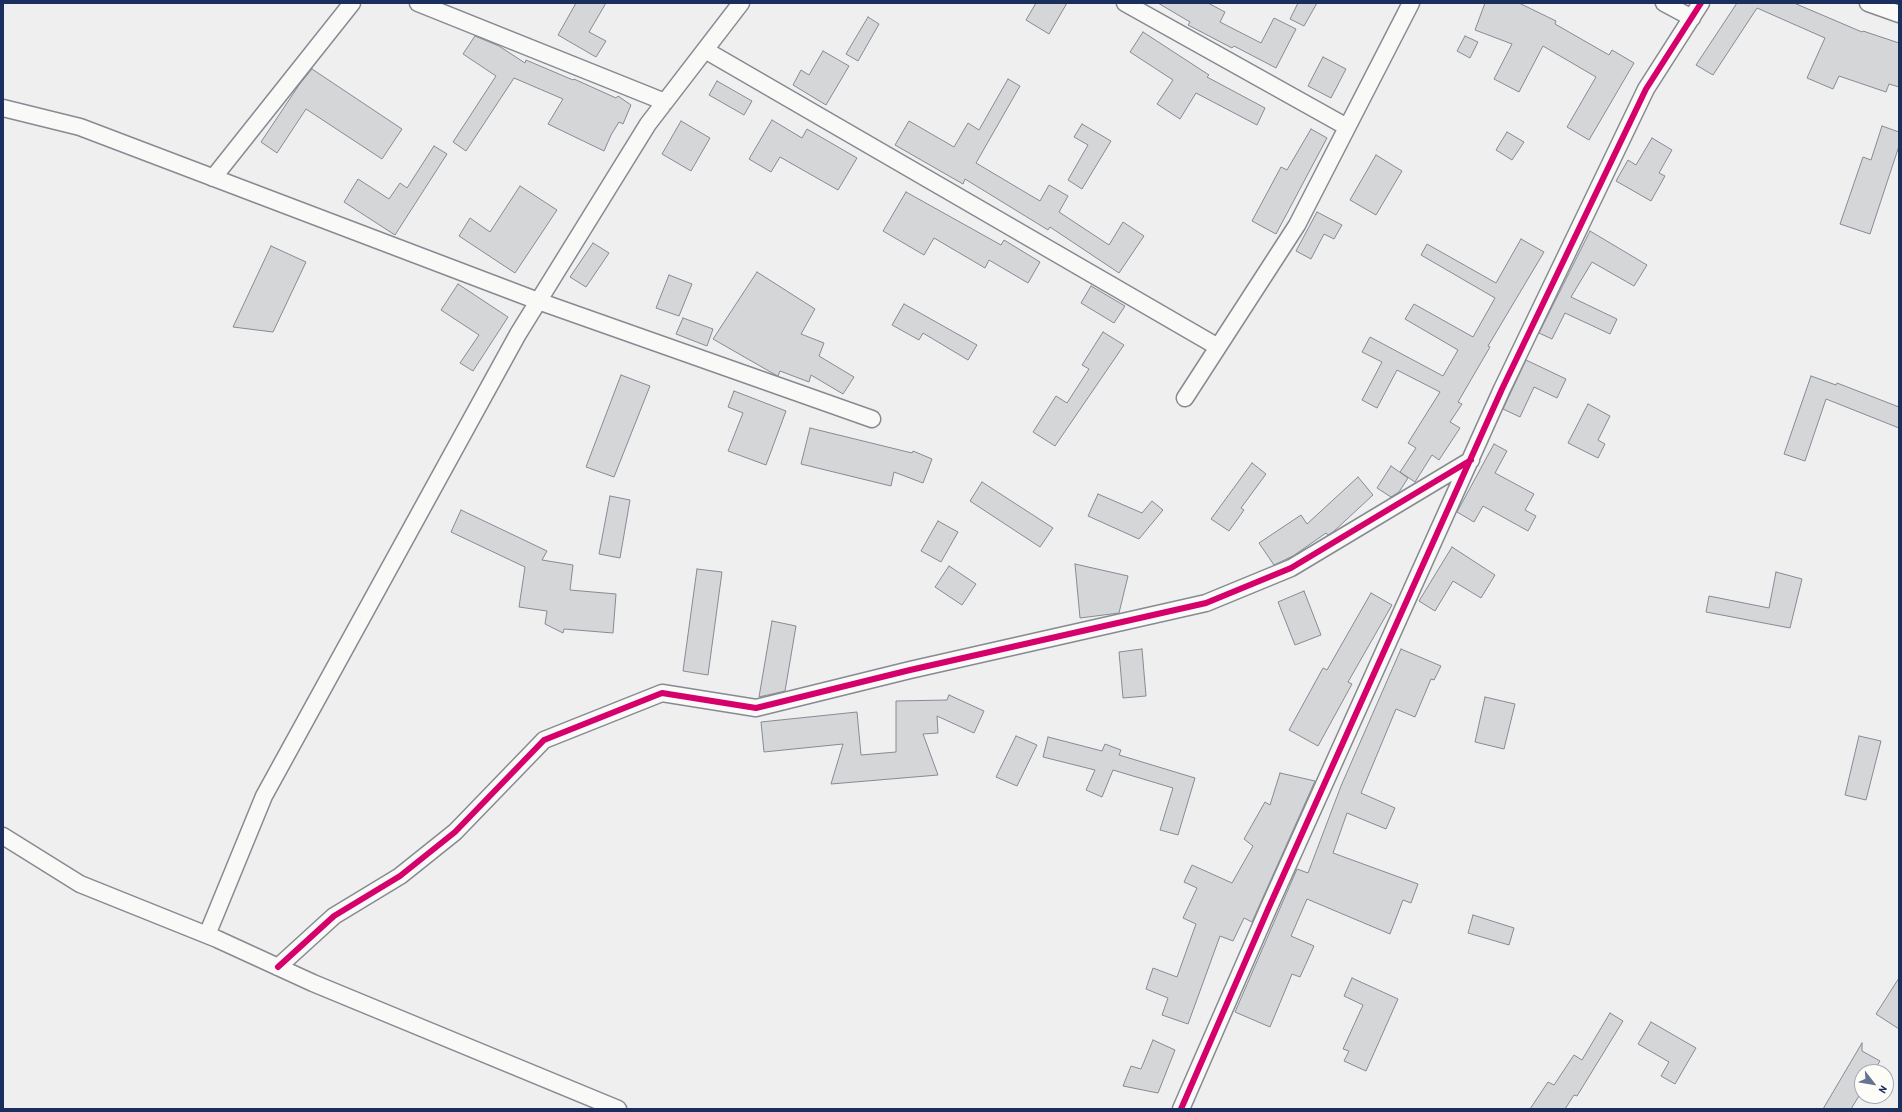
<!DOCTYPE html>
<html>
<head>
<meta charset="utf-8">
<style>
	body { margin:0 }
	#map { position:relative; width:1902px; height:1112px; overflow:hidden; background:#efefef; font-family:"Patrick Hand",sans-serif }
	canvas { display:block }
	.frame { position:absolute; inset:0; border:4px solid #1b2f5e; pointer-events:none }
	.north { position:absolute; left:1854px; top:1064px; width:40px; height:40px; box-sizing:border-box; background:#fdfcf7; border:1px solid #a3aaba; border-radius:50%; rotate:121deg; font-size:11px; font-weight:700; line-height:16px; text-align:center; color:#1b2f5e }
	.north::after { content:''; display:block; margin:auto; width:14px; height:18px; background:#657291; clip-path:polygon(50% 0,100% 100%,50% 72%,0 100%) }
</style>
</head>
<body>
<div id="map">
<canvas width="1902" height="1112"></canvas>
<div class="frame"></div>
<div class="north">N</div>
</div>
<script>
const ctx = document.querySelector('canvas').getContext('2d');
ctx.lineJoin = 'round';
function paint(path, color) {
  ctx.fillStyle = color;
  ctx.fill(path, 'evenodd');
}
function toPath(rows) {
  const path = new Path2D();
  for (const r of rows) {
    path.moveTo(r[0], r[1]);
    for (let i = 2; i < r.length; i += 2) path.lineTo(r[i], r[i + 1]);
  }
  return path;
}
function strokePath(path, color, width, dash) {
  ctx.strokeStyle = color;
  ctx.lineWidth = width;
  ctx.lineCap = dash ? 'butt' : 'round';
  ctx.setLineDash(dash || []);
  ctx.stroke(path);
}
const building = toPath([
	[576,3,606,3,589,32,606,41,596,57,558,35,576,3],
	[1036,3,1067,3,1049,34,1026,20,1036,3],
	[1158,3,1208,3,1225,12,1220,22,1261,43,1274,18,1296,29,1276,68,1234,46,1232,48,1188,25,1190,22,1158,3],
	[1298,3,1317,3,1304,26,1290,19,1298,3],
	[1485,3,1519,3,1556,21,1555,24,1609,55,1612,50,1634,63,1589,140,1567,127,1596,77,1543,46,1519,92,1494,79,1512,44,1475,30,1485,3],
	[1737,3,1794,3,1862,32,1863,31,1899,43,1899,87,1889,84,1886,92,1839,76,1833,89,1807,78,1825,38,1757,8,1713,75,1696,65,1737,3],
	[868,17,879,24,858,61,846,54,868,17],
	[1143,32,1209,75,1207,77,1265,108,1257,125,1196,93,1180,119,1157,104,1173,80,1130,52,1143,32],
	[475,36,499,46,525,63,526,60,573,80,574,79,616,98,618,96,631,105,623,124,619,122,611,135,604,151,548,124,563,99,514,78,466,151,453,142,496,76,463,54,475,36],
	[1465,36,1478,42,1470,58,1457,51,1465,36],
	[823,51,849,66,826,105,793,85,801,70,809,75,823,51],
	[1323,57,1346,69,1331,98,1308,86,1323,57],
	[312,69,402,129,382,159,306,109,277,153,261,142,299,85,312,69],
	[1008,79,1020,86,976,163,1040,201,1049,185,1068,196,1059,212,1109,245,1123,222,1144,236,1119,273,1050,227,1048,230,965,179,963,184,895,145,909,121,954,147,968,123,979,130,1008,79],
	[717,81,752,101,744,115,709,95,717,81],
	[772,120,802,138,807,129,857,158,838,190,780,157,771,172,749,159,772,120],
	[681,121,710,138,691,171,662,154,681,121],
	[1082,124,1111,141,1082,189,1068,180,1088,145,1074,137,1082,124],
	[1882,126,1899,132,1899,146,1870,234,1840,224,1863,157,1871,160,1882,126],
	[1311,129,1327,138,1276,234,1252,221,1281,167,1287,170,1311,129],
	[1507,132,1524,142,1512,160,1496,150,1507,132],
	[1652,138,1672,150,1659,173,1665,176,1651,201,1616,181,1628,160,1636,165,1652,138],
	[434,146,447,154,395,235,344,202,358,179,389,199,400,183,407,188,434,146],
	[1376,155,1402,171,1376,215,1350,200,1376,155],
	[520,186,557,210,515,273,459,236,470,218,490,232,520,186],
	[906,192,1001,245,1004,240,1040,262,1028,283,989,260,985,268,934,238,924,255,883,231,906,192],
	[1317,212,1342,225,1334,239,1324,234,1311,259,1296,251,1317,212],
	[1590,231,1647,265,1634,286,1592,262,1571,297,1617,319,1610,334,1565,313,1552,339,1539,333,1590,231],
	[1521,239,1544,252,1488,346,1490,347,1458,402,1462,404,1450,422,1460,428,1439,460,1432,455,1415,482,1400,472,1416,448,1408,443,1440,392,1397,370,1377,408,1362,400,1382,362,1362,352,1370,337,1443,376,1458,350,1405,319,1414,304,1473,337,1495,298,1421,255,1427,244,1496,283,1521,239],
	[593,243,609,253,586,287,570,277,593,243],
	[271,246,306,262,273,332,233,327,271,246],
	[757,272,815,309,801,334,824,343,819,356,854,377,843,394,811,375,809,382,780,371,778,376,774,374,713,339,757,272],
	[669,275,692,284,679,316,656,308,669,275],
	[458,284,508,317,473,371,460,363,479,335,441,310,458,284],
	[1091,286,1125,306,1114,323,1081,303,1091,286],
	[904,304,977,345,968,360,923,333,919,340,892,325,904,304],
	[683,318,713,329,707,346,676,334,683,318],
	[1103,332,1124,345,1055,446,1033,432,1056,396,1067,403,1089,369,1082,365,1103,332],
	[1526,360,1566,379,1557,398,1534,387,1520,417,1503,409,1526,360],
	[621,375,650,386,614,477,586,467,621,375],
	[1811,376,1836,385,1837,383,1899,407,1899,428,1826,399,1805,461,1784,454,1811,376],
	[734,391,786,411,766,465,728,451,743,413,728,407,734,391],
	[1588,404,1610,416,1598,440,1605,444,1598,458,1568,443,1588,404],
	[810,428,912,453,913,451,932,459,923,483,894,472,891,486,801,464,810,428],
	[1494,444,1507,451,1495,473,1534,494,1525,510,1536,516,1528,531,1483,506,1474,522,1457,512,1494,444],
	[1252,463,1266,474,1241,508,1244,510,1229,531,1211,519,1252,463],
	[1391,466,1408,478,1399,492,1391,497,1377,488,1391,466],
	[1358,477,1373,495,1333,532,1328,535,1326,533,1293,556,1274,565,1259,543,1301,515,1307,524,1358,477],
	[982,482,1053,528,1040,547,970,501,982,482],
	[1098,494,1142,513,1152,501,1163,510,1139,539,1088,516,1098,494],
	[610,496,630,500,620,558,599,554,610,496],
	[461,510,547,551,542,560,573,565,570,590,616,594,613,633,564,629,563,633,545,624,547,611,519,607,525,567,451,532,461,510],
	[938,521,958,532,941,562,921,551,938,521],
	[1452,547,1495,575,1481,598,1453,581,1435,611,1419,601,1452,547],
	[1075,564,1128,576,1119,613,1080,618,1075,564],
	[949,566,976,584,962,605,935,587,949,566],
	[697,569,722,572,708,675,683,671,697,569],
	[1776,572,1802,579,1790,628,1706,612,1709,596,1769,608,1776,572],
	[1304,591,1321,635,1295,645,1278,602,1304,591],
	[1371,593,1392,605,1348,682,1352,684,1318,746,1289,730,1323,668,1327,670,1371,593],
	[772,621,796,626,785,691,759,697,772,621],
	[1142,649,1146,696,1123,698,1119,652,1142,649],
	[1401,649,1441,666,1434,680,1431,679,1415,717,1396,709,1361,793,1395,808,1386,829,1347,813,1333,853,1418,884,1411,903,1403,900,1390,934,1307,899,1291,936,1314,946,1300,977,1292,974,1270,1027,1235,1012,1297,869,1308,873,1341,786,1401,649],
	[949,695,984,711,974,733,937,716,938,733,923,734,938,775,831,784,843,744,764,752,761,722,857,712,861,755,896,752,896,701,947,700,949,695],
	[1485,697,1515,704,1504,749,1475,742,1485,697],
	[1016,736,1037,745,1017,786,996,777,1016,736],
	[1859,736,1881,741,1866,800,1845,795,1859,736],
	[1048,737,1102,751,1105,744,1121,750,1119,755,1195,778,1178,835,1160,830,1173,788,1113,770,1102,797,1086,790,1095,770,1043,757,1048,737],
	[1280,773,1315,781,1252,922,1244,918,1233,941,1220,936,1188,1024,1162,1015,1168,998,1146,989,1153,968,1177,977,1196,924,1183,918,1197,888,1184,882,1192,865,1232,883,1253,846,1244,839,1265,802,1270,805,1280,773],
	[1473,915,1514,928,1509,945,1468,933,1473,915],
	[1352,978,1398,999,1366,1071,1344,1061,1349,1051,1343,1049,1363,1005,1344,996,1352,978],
	[1899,978,1899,1029,1876,1014,1899,978],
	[1610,1013,1623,1021,1577,1096,1574,1095,1565,1109,1530,1109,1548,1082,1554,1085,1574,1055,1582,1060,1610,1013],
	[1651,1022,1696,1048,1675,1084,1661,1076,1669,1062,1638,1044,1651,1022],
	[1153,1040,1175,1050,1158,1093,1123,1086,1131,1066,1141,1069,1153,1040],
	[1862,1043,1862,1051,1880,1061,1873,1072,1862,1072,1862,1091,1851,1109,1823,1109,1862,1043]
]);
const minor = toPath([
	[418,3,665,102],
	[1125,3,1347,127],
	[1664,3,1692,18],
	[1868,3,1899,14],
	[705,50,1218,347],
	[3,108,80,127,538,301,872,419],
	[213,178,352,3],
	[1185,398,1297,225,1411,3],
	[3,836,80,884,217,939,313,983,618,1109],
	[207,935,264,796,518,334,648,124,741,3],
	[278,967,334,916,400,876,455,832,544,740,662,693,756,708,910,670,1206,603,1291,568,1471,460],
	[1181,1109,1269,907,1502,389,1646,89,1701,3]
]);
const cycleway = toPath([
	[278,967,334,916,400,876,455,832,544,740,662,693,756,708,910,670,1206,603,1291,568,1471,460],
	[1181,1109,1269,907,1502,389,1646,89,1701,3]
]);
paint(building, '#d5d6d8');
strokePath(building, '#868a93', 1);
strokePath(minor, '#868a93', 19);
strokePath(minor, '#f9f9f8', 16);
strokePath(cycleway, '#d6006c', 6);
</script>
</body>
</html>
